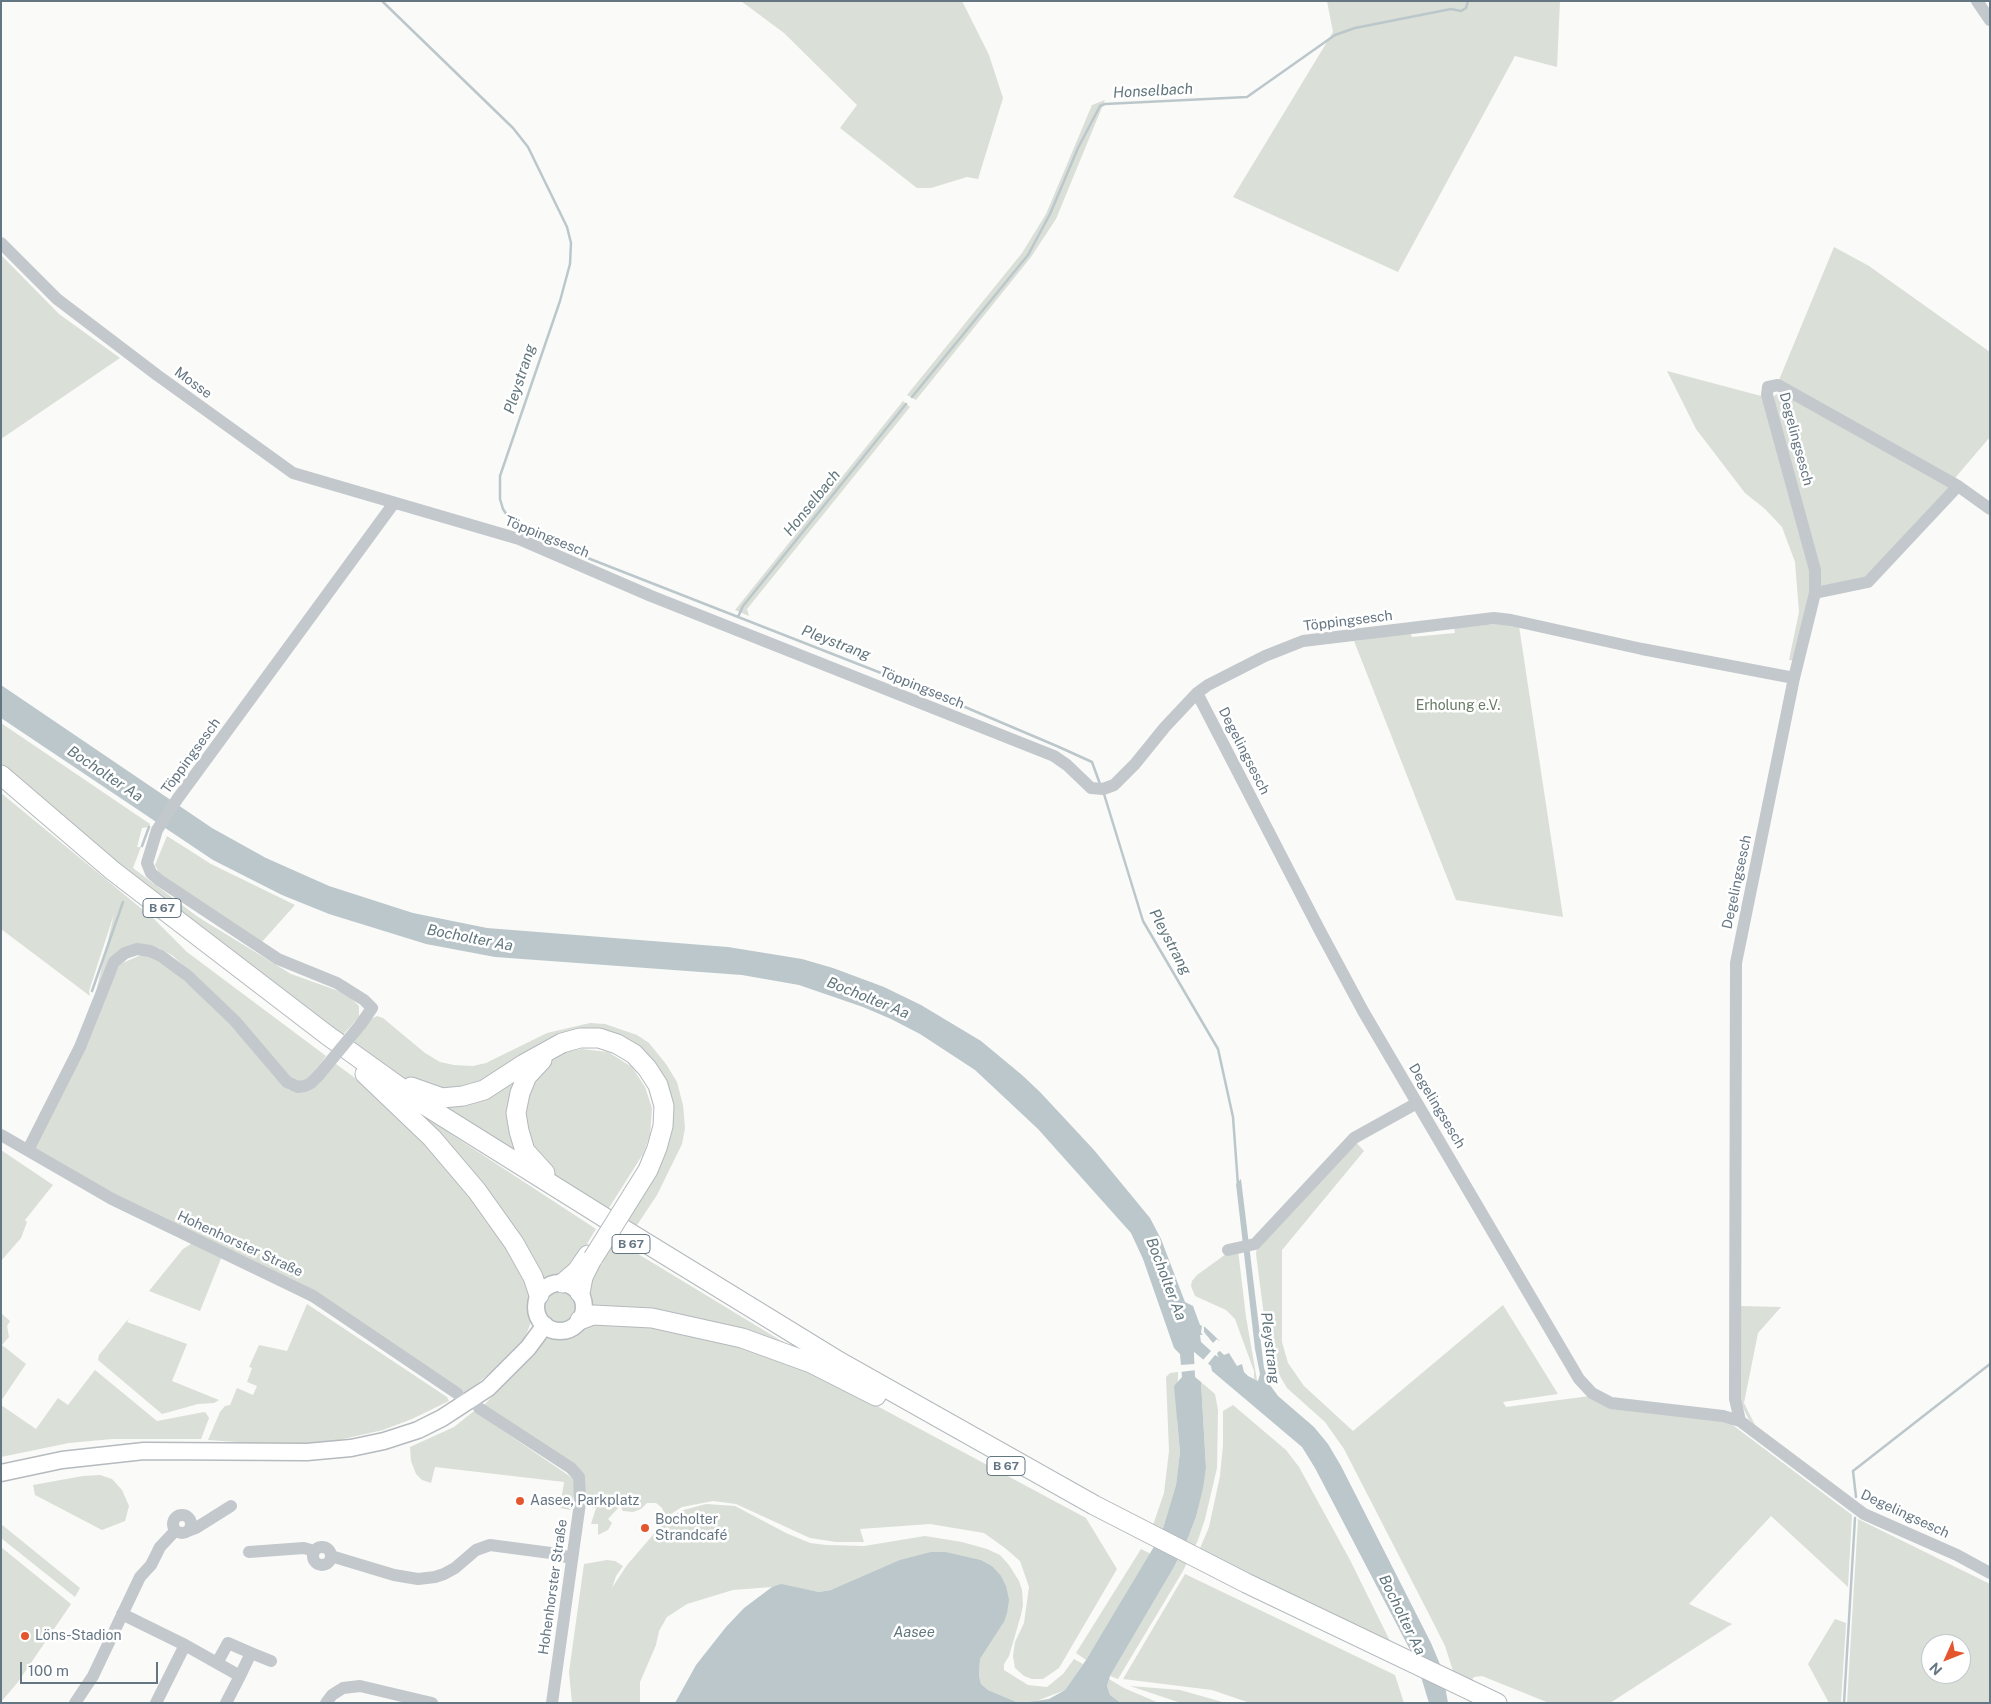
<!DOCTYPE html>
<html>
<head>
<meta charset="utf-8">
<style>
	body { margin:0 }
	#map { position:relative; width:1991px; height:1704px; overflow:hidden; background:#fafaf8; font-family:"Public Sans",sans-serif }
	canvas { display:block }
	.frame { position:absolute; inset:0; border:2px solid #657683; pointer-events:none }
	.north { position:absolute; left:1921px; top:1634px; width:50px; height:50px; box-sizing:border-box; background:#fff; border:1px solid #c1c8cd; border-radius:50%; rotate:226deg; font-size:14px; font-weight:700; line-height:20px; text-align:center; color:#657683 }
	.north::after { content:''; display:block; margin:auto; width:18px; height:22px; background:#e4572e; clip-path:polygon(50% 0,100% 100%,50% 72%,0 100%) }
	.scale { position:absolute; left:20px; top:1662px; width:138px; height:22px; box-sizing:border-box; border:2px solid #657683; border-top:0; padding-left:6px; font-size:15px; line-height:18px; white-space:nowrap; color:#657683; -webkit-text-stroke:4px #fff; paint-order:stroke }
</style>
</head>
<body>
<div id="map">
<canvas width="1991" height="1704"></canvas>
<div class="frame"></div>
<div class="north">N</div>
<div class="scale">100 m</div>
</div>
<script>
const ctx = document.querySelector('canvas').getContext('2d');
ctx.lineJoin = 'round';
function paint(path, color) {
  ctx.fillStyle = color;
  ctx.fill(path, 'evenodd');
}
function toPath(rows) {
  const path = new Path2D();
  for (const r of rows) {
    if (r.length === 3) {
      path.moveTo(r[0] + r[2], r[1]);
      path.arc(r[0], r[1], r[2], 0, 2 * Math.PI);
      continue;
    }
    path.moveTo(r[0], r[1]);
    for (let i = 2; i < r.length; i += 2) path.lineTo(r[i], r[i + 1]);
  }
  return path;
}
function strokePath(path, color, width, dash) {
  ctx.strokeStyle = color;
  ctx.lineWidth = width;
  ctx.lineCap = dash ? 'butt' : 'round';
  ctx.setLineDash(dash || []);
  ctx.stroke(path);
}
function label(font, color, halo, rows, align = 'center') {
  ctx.font = font + ' "Public Sans",sans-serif';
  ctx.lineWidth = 5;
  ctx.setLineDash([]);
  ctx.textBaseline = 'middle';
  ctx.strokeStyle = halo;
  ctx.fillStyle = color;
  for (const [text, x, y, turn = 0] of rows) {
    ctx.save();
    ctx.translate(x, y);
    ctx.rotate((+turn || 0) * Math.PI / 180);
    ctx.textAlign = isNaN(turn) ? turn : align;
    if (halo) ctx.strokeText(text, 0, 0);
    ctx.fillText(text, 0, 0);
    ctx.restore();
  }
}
const green = toPath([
	[741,1,962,1,989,55,1003,98,978,179,967,177,931,188,917,188,840,128,857,105,784,33],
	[1327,1,1560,1,1557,67,1515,56,1398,272,1233,197,1333,32],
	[1105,100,1056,219,1031,257,916,400,907,395,1022,253,1046,214,1092,105],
	[1834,247,1869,266,1990,352,1990,437,1955,478,1779,380],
	[1,255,59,314,120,358,1,439],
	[1667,371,1765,397,1771,398,1778,393,1785,394,1952,486,1867,578,1817,590,1796,661,1789,660,1799,612,1795,562,1782,527,1765,509,1745,493,1696,429],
	[903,401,910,407,747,609,749,616,735,610],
	[1496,624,1519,626,1563,917,1456,900,1354,641,1410,632,1412,637,1455,633,1454,628],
	[1,723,150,824,149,827,142,828,137,847,141,847,133,868,198,917,291,974,347,994,359,1006,359,1017,342,1036,190,925,1,769],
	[1,793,154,919,187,952,326,1056,310,1078,299,1083,288,1078,215,995,173,956,159,948,139,945,120,951,96,992,114,914,89,991,90,996,1,929],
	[167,836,211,864,295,905,260,944,159,873,155,865],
	[141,955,153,957,166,965,214,1006,289,1090,336,1064,370,1089,403,1118,486,1215,527,1284,530,1293,531,1322,525,1338,502,1363,466,1393,407,1354,129,1203,33,1148,120,964],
	[377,1016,383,1018,425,1053,440,1062,454,1065,473,1066,486,1063,547,1033,590,1023,605,1024,637,1035,649,1043,666,1064,677,1082,683,1105,685,1128,682,1144,657,1195,635,1228,624,1223,652,1170,663,1084,594,1034,476,1089,419,1088,352,1044,371,1019],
	[582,1049,608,1052,632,1067,645,1087,652,1108,650,1135,643,1154,607,1211,560,1180,539,1161,521,1119,531,1078,543,1062,560,1053],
	[527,1067,517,1091,532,1164,433,1100],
	[411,1108,596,1229,569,1273,541,1284],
	[1355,1141,1364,1151,1282,1250,1282,1342,1288,1363,1304,1386,1353,1431,1503,1305,1558,1394,1503,1402,1506,1407,1590,1396,1726,1420,1852,1515,1848,1587,1771,1516,1689,1604,1732,1624,1610,1703,1549,1703,1482,1676,1474,1677,1470,1683,1455,1677,1445,1646,1433,1622,1344,1449,1325,1422,1287,1388,1281,1378,1270,1352,1264,1316,1256,1254,1257,1246],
	[1,1150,53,1185,25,1220,27,1222,21,1238,1,1261],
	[615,1240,808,1357,597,1308,591,1304,586,1295,587,1285],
	[194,1242,222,1256,200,1311,149,1291,183,1249],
	[1238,1250,1246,1317,1257,1380,1254,1379,1254,1371,1235,1319,1226,1310,1195,1296,1191,1286,1192,1281,1197,1275,1226,1254],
	[559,1307,18],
	[307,1304,447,1397,449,1401,412,1419,383,1430,339,1440,312,1444,265,1444,208,1440,220,1412,225,1406,230,1405,237,1388,253,1395,257,1386,247,1382,252,1368,249,1367,259,1345,287,1351],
	[1740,1306,1781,1307,1758,1333,1744,1403,1755,1425,1749,1420,1739,1400],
	[1,1313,10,1321,7,1326,9,1337,2,1345,26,1364,1,1401],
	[129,1318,127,1322,187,1344,172,1381,219,1400,214,1403,198,1404,162,1414,98,1360,99,1355],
	[589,1321,633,1324,679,1332,732,1344,778,1360,838,1385,1086,1518,1117,1569,1059,1668,1043,1679,1032,1679,1024,1676,1015,1668,1013,1656,1015,1642,1024,1623,1029,1587,1020,1561,1005,1548,984,1533,930,1524,860,1529,864,1542,836,1542,810,1538,736,1504,713,1501,682,1507,666,1517,662,1508,656,1503,647,1503,641,1509,633,1512,623,1511,620,1506,608,1519,612,1523,608,1530,598,1535,598,1524,591,1524,596,1508,592,1508,586,1497,578,1467,484,1405,529,1358,538,1346,549,1337,563,1337],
	[95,1370,157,1421,204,1412,206,1413,209,1418,201,1439,112,1439,69,1443,1,1457,1,1405,36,1429,58,1398,68,1405],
	[1178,1372,1177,1420,1180,1452,1176,1485,1162,1532,1152,1528,1164,1493,1169,1451,1166,1377,1170,1373],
	[1201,1382,1215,1394,1218,1410,1217,1468,1205,1519,1198,1540,1183,1571,1118,1679,1110,1676,1174,1567,1186,1543,1196,1517,1206,1468],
	[1233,1405,1286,1450,1299,1467,1350,1560,1393,1647,1198,1553,1209,1527,1220,1476,1223,1445,1223,1411],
	[474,1411,568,1475,573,1479,574,1485,574,1495,571,1510,560,1508,564,1482,435,1467,431,1483,422,1480,416,1474,411,1461,410,1447,454,1427],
	[100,1475,112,1479,122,1490,129,1506,125,1521,102,1530,35,1495,33,1485,83,1476],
	[706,1504,735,1506,786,1533,810,1543,826,1545,864,1546,925,1536,962,1542,987,1549,1000,1555,1009,1565,1019,1581,1022,1590,1023,1605,1021,1615,1009,1656,1004,1664,1004,1670,1028,1685,1047,1687,1063,1674,1074,1659,1083,1664,1065,1690,1034,1702,1019,1703,988,1690,981,1684,979,1676,980,1659,1004,1622,992,1566,981,1560,945,1552,831,1590,819,1592,781,1585,772,1587,733,1590,687,1604,667,1617,659,1631,656,1645,640,1682,640,1703,572,1703,569,1672,584,1564,607,1560,615,1561,623,1566,616,1576,612,1588,627,1565,665,1521,680,1511],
	[1858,1519,1990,1584,1990,1703,1847,1703],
	[1931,1644,1961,1644,1961,1674,1931,1674],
	[1,1524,80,1588,75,1597,1,1538],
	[1,1547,71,1604,18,1682,1,1702],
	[1141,1549,1151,1554,1086,1660,1076,1653],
	[1185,1574,1395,1675,1404,1703,1250,1703,1212,1690,1123,1679],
	[1835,1619,1846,1623,1841,1703,1829,1703,1808,1664],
	[1109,1679,1124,1688,1159,1703,1121,1703,1110,1695,1107,1686],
	[1130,1686,1180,1690,1226,1703,1181,1703]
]);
const water = toPath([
	[1,685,212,828,266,858,329,886,413,913,487,928,728,947,802,959,833,968,884,987,921,1005,981,1041,1022,1075,1040,1092,1094,1150,1150,1218,1161,1239,1185,1302,1193,1306,1200,1325,1205,1327,1224,1345,1237,1366,1242,1364,1244,1372,1248,1376,1258,1381,1260,1374,1255,1349,1236,1184,1241,1179,1264,1368,1270,1385,1278,1396,1314,1427,1328,1444,1341,1466,1431,1643,1442,1669,1448,1703,1429,1703,1414,1654,1409,1648,1315,1468,1302,1447,1212,1371,1211,1366,1194,1352,1195,1377,1201,1382,1206,1468,1203,1488,1196,1517,1186,1543,1174,1567,1110,1676,1107,1686,1110,1695,1121,1703,1023,1703,1049,1699,1065,1690,1086,1660,1161,1535,1176,1485,1180,1452,1174,1386,1182,1377,1180,1354,1174,1348,1143,1259,1131,1233,1038,1129,975,1070,920,1034,891,1019,863,1007,799,985,742,975,495,957,426,944,329,914,282,895,213,860,1,718],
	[931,1552,946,1552,981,1560,992,1566,1001,1576,1006,1586,1009,1600,1007,1613,1004,1622,980,1659,979,1676,981,1684,988,1690,1019,1703,675,1703,696,1665,726,1627,744,1608,772,1587,781,1584,819,1592,831,1590,900,1560]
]);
const pier = toPath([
	[1202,1325,1204,1326,1204,1332,1213,1343,1217,1339,1219,1341,1221,1339,1225,1344,1229,1353,1224,1355,1220,1351,1218,1352,1217,1354,1219,1357,1215,1355,1206,1366,1196,1357,1197,1370,1180,1372,1179,1365,1195,1364,1194,1352,1203,1360,1211,1351,1201,1342,1200,1335,1203,1335,1201,1333]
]);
const stream = toPath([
	[382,1,513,128,528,147,567,227,571,243,570,264,560,301,500,476,500,499,503,509,514,526,529,535,932,693,1059,747,1092,762,1100,784],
	[912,397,1028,255,1050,214,1078,148,1100,106,1105,104,1247,97,1335,35,1355,28,1451,9,1461,11,1466,8,1468,1],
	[738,617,743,606,906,404],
	[1104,794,1143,921,1218,1049,1233,1117,1238,1185],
	[142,846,149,827],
	[92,991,123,902],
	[1856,1497,1853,1471,1990,1364],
	[1844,1703,1855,1518]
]);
const minor = toPath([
	[1977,1,1990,20],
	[1,243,57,299,157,375,293,473,519,539,651,596,1054,756,1067,765,1091,788,1103,789,1114,785,1135,764,1165,727,1197,693,1208,685,1265,656,1303,641,1494,618,1511,620,1642,649,1794,678],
	[1815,593,1868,582,1958,486],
	[1197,693,1319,929,1363,1011,1579,1379,1592,1393,1611,1403,1723,1416,1740,1421,1864,1514,1957,1555,1990,1573],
	[361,1024,372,1008,364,1000,337,983,278,959,159,880,151,873,147,863,157,830,178,798,394,503],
	[1,1135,112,1199,313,1296,458,1394],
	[28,1150,80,1047,114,962,125,953,137,949,150,951,161,956,188,976,235,1021,287,1082,298,1087,305,1086,311,1083,319,1075],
	[1228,1250,1255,1244,1354,1138,1417,1103],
	[479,1408,571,1468,579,1477,580,1503,552,1703],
	[1740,1421,1735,1399,1736,963,1794,678,1815,593,1815,570,1767,395,1768,387,1778,385,1958,486,1990,509],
	[182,1524,9],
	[188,1531,196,1528,231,1506],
	[322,1556,9],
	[249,1552,304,1548,314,1551],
	[331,1556,394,1575,418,1579,435,1577,444,1574,455,1568,476,1550,490,1545,558,1554,572,1559],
	[122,1614,185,1645,240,1676,251,1653,228,1643,217,1663],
	[251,1653,271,1661],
	[75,1703,93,1676,140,1577,151,1565,160,1547,175,1531],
	[156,1703,185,1645],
	[226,1703,240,1676],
	[326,1703,332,1695,343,1688,360,1686,432,1703]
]);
const major = toPath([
	[560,1307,24],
	[1,1473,62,1460,144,1451,307,1452,351,1448,384,1441,418,1430,442,1418,488,1388,528,1348,545,1325]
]);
const highway = toPath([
	[1,775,113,871,327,1035,426,1106,602,1216,840,1362,1094,1505,1246,1583,1497,1703],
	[542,1060,527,1076,520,1093,516,1113,519,1131,525,1151,545,1173],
	[365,1074,432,1138,477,1191,514,1243,533,1277,539,1295],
	[411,1087,442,1098,463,1096,484,1090,524,1064,562,1043,580,1038,599,1038,617,1044,634,1054,647,1068,658,1085,664,1106,663,1126,657,1148,648,1170,633,1194],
	[563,1283,577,1271,588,1255],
	[580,1293,583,1277,591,1261],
	[580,1320,593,1315,652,1318,742,1338,811,1363,876,1396]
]);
const minorBridge = toPath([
	[319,1075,361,1024]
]);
const highwayBridge = toPath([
	[593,1258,633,1194]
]);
const markers = [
	[520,1501,5,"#e4572e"],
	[645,1528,5,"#e4572e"],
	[25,1636,5,"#e4572e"]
];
const shields = [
	[162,908,38],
	[631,1244,38],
	[1006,1466,38]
];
const shieldNames = [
	["B 67",162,908],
	["B 67",631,1244],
	["B 67",1006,1466]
];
const streetNames = [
	["Mosse",193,383,36],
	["Degelingsesch",1796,439,75],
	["Töppingsesch",547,537,22],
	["Töppingsesch",1348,621,-7],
	["Töppingsesch",922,688,22],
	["Degelingsesch",1244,751,63],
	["Töppingsesch",191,756,-54],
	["Degelingsesch",1737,882,-78],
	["Degelingsesch",1437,1106,59],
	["Hohenhorster Straße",240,1244,25],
	["Degelingsesch",1905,1514,25],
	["Hohenhorster Straße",553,1587,-82]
];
const parkNames = [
	["Erholung e.V.",1458,706]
];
const poiNames = [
	["Aasee, Parkplatz",530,1501],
	["Bocholter",655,1520],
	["Strandcafé",655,1536],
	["Löns-Stadion",35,1636]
];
const waterNames = [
	["Honselbach",1153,91,-3],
	["Pleystrang",520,379,-72],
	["Honselbach",812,503,-51],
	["Pleystrang",836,643,21],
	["Bocholter Aa",105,774,34],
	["Bocholter Aa",470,938,11],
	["Pleystrang",1170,942,62],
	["Bocholter Aa",868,998,22],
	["Bocholter Aa",1166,1279,69],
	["Pleystrang",1270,1348,83],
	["Bocholter Aa",1402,1615,64],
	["Aasee",914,1632]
];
paint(green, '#dadfd7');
paint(water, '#bbc7cb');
paint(pier, '#fafaf8');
strokePath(stream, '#bbc7cb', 2.5);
strokePath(major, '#b5babe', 19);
strokePath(highway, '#b4b9bd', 21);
strokePath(minor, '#c3c8cc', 12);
strokePath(major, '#fff', 16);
strokePath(highway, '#fff', 19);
strokePath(highwayBridge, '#b4b9bd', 21, []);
strokePath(minorBridge, '#c3c8cc', 12);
strokePath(highwayBridge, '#fff', 19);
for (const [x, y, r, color] of markers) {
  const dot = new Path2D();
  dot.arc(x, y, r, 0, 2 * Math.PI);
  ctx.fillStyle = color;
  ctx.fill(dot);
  strokePath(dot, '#fff', 2);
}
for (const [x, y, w] of shields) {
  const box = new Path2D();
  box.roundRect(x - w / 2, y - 9.5, w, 19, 4);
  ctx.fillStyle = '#fff';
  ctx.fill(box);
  strokePath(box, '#657683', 1);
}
label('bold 12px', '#657683', null, shieldNames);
label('14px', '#657683', '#fff', streetNames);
label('14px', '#687a64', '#fff', parkNames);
label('14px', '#657683', '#fff', poiNames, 'left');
label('italic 15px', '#60757c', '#fff', waterNames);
</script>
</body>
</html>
